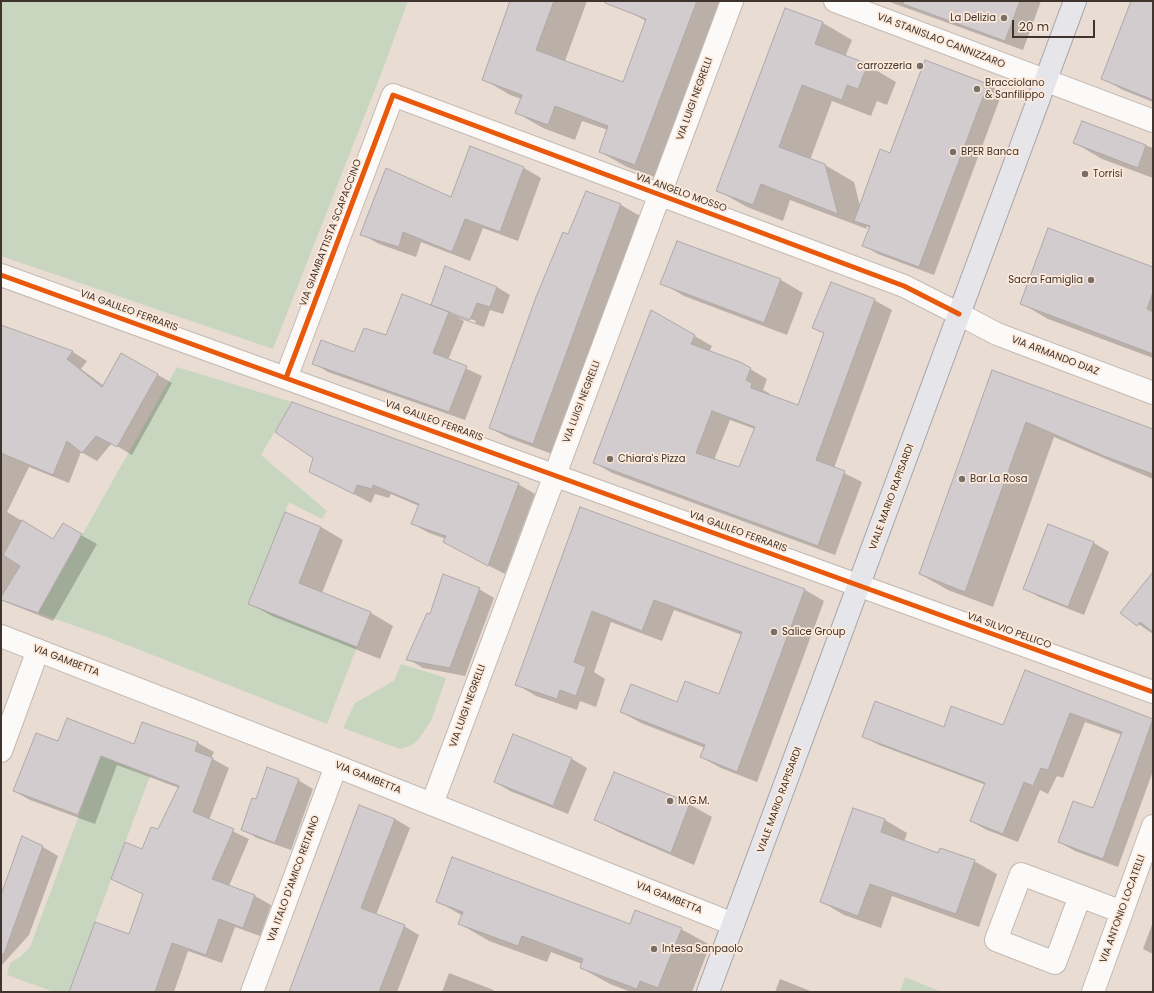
<!DOCTYPE html>
<html>
<head>
<meta charset="utf-8">
<style>
	body { margin:0 }
	#map { position:relative; width:1154px; height:993px; overflow:hidden; background:#e9dcd3; font-family:Poppins,sans-serif }
	canvas { display:block }
	.frame { position:absolute; inset:0; border:2px solid #3e342d; pointer-events:none }
	.scale { position:absolute; left:1012px; top:20px; width:83px; height:18px; box-sizing:border-box; border:2px solid #3e342d; border-top:0; padding-left:5px; font-size:12px; line-height:14px; white-space:nowrap; color:#3e342d; -webkit-text-stroke:3px #fde9da; paint-order:stroke }
</style>
</head>
<body>
<div id="map">
<canvas width="1154" height="993"></canvas>
<div class="frame"></div>
<div class="scale">20 m</div>
</div>
<script>
const ctx = document.querySelector('canvas').getContext('2d');
ctx.lineJoin = 'round';
function paint(path, color) {
  ctx.fillStyle = color;
  ctx.fill(path, 'evenodd');
}
function toPath(rows) {
  const path = new Path2D();
  for (const r of rows) {
    path.moveTo(r[0], r[1]);
    for (let i = 2; i < r.length; i += 2) path.lineTo(r[i], r[i + 1]);
  }
  return path;
}
function strokePath(path, color, width, dash) {
  ctx.strokeStyle = color;
  ctx.lineWidth = width;
  ctx.lineCap = dash ? 'butt' : 'round';
  ctx.setLineDash(dash || []);
  ctx.stroke(path);
}
function label(font, color, halo, rows, align = 'center') {
  ctx.font = font + ' Poppins,sans-serif';
  ctx.lineWidth = 3.5;
  ctx.setLineDash([]);
  ctx.textBaseline = 'middle';
  ctx.strokeStyle = halo;
  ctx.fillStyle = color;
  for (const [text, x, y, turn = 0] of rows) {
    ctx.save();
    ctx.translate(x, y);
    ctx.rotate((+turn || 0) * Math.PI / 180);
    ctx.textAlign = isNaN(turn) ? turn : align;
    if (halo) ctx.strokeText(text, 0, 0);
    ctx.fillText(text, 0, 0);
    ctx.restore();
  }
}
const green = toPath([
	[1,1,408,1,383,69,273,349,1,256],
	[177,367,292,402,261,455,327,511,322,519,289,502,248,603,357,647,327,724,107,637,38,613],
	[401,664,446,678,431,721,418,740,412,745,400,749,343,728,355,703,394,681],
	[101,756,150,776,69,992,54,992,7,975,10,963,20,957,30,947],
	[905,977,942,992,900,992]
]);
const shadow = toPath([
	[511,1,587,1,565,61,624,83,646,21,632,13,636,1,730,1,662,180,627,167,600,152,608,130,582,121,575,140,543,128,517,113,522,99,510,95,483,79],
	[887,1,1041,1,1023,50],
	[1133,1,1153,1,1153,102,1123,90,1102,78],
	[786,9,823,23,852,40,845,57,867,65,896,82,887,105,877,101,871,116,832,101,810,160,825,165,854,182,860,206,891,154,988,84,1002,93,934,275,878,254,863,245,870,228,866,226,867,229,790,200,783,221,747,207,717,190],
	[1083,122,1153,148,1153,178,1102,159,1075,143],
	[471,147,524,168,541,178,518,241,483,228,470,261,421,242,416,257,379,244,362,234,452,198],
	[586,192,621,205,640,216,552,454,509,438,490,428],
	[677,242,781,280,803,293,787,335,684,296,662,283],
	[446,268,497,287,510,295,503,314,490,310,484,327,458,318,464,321,448,360,482,376,465,420,328,372,313,363,355,353,387,336,432,306],
	[445,309,476,321,475,323,445,311],
	[1153,268,1153,358,1048,319,1021,303],
	[874,300,892,310,834,468,862,482,835,555,612,473,595,463,651,311,712,346,709,352,740,363,767,379,763,390,769,393,769,395,799,406,825,334,813,327],
	[730,420,755,429,739,469,714,460],
	[1,326,73,352,87,361,81,369,104,386,122,354,172,383,132,455,112,443,97,461,81,452,69,483,29,467,7,512,54,540,63,525,97,544,53,621,1,600],
	[993,372,1153,430,1153,479,1054,437,993,607,948,590,920,574],
	[310,471,518,484,535,494,505,574,462,552,446,539,429,533,413,524,419,506,391,494,389,498,375,494,371,503],
	[581,509,805,590,824,601,757,782,721,768,701,757,705,748,641,723,621,712,719,695,742,635,674,610,662,641,611,622,594,672,605,679,596,707,580,701,577,710,536,696,516,684],
	[285,514,321,527,343,540,322,593,371,613,393,626,380,659,272,616,249,603],
	[1049,526,1094,543,1109,552,1084,615,1039,597,1024,588],
	[479,589,494,598,465,676,423,668,408,659],
	[1153,596,1153,634,1122,613],
	[1026,671,1153,720,1153,771,1118,867,1075,851,1059,842,1094,810,1122,735,1085,722,1063,778,1057,776,1048,794,1040,790,1018,842,987,830,971,821,986,785,879,745,863,736,944,728,1004,727],
	[143,723,198,743,214,752,211,758,229,768,209,820,249,839,229,886,255,896,271,905,260,936,235,927,222,963,188,951,174,992,70,992,129,936,144,895,113,879,143,851,159,831,179,788,117,765,95,824,30,800,14,791,59,742,134,745],
	[514,735,572,759,587,768,568,814,510,791,495,782],
	[298,780,313,789,291,850,257,838,242,829,256,800],
	[689,804,712,817,694,865,618,832,595,819],
	[360,806,395,819,410,828,376,915,404,926,419,935,397,992,290,992],
	[853,809,885,820,907,833,904,842,939,854,974,861,997,874,979,927,892,896,881,928,844,915,822,902],
	[43,847,58,856,29,935,1,966,1,898],
	[437,901,630,925,681,929,710,945,692,992,631,992,610,984,581,968,582,964,551,952,547,962,489,941,460,924,463,916],
	[1153,922,1153,954,1143,949],
	[449,973,491,989,496,992,442,992],
	[780,979,813,992,775,992]
]);
const building = toPath([
	[510,1,554,1,536,50,623,82,646,19,605,3,605,1,697,1,635,165,599,152,608,126,555,106,548,125,515,113,522,95,482,80,510,1],
	[904,1,1020,1,1005,41,903,4,904,1],
	[1131,1,1153,1,1153,100,1101,79,1131,1],
	[785,8,823,22,815,44,868,64,858,89,847,85,842,100,802,85,779,147,825,164,838,214,761,184,753,205,716,191,785,8],
	[925,60,988,84,919,267,862,246,870,226,854,221,880,149,890,153,925,60],
	[1082,121,1146,145,1138,168,1073,143,1082,121],
	[470,146,524,167,500,232,465,219,452,252,403,232,399,247,360,235,386,168,451,197,470,146],
	[586,191,621,204,533,444,489,428,536,297,563,232,568,234,586,191],
	[1048,228,1153,267,1153,292,1147,309,1153,312,1153,354,1020,304,1048,228],
	[677,241,781,279,764,323,660,284,677,241],
	[445,266,497,287,490,307,477,303,470,320,431,305,445,266],
	[831,282,875,299,816,460,845,471,818,546,593,463,651,310,695,335,691,344,740,362,751,368,746,380,752,383,751,388,798,405,824,333,812,328,831,282],
	[712,411,755,427,739,467,696,453,712,411],
	[402,294,449,312,433,353,467,366,449,412,312,364,321,340,354,352,364,328,386,335,402,294],
	[1,325,73,351,67,359,102,387,121,353,158,374,117,447,96,436,82,453,67,441,53,475,1,453,1,325],
	[992,370,1153,429,1153,474,1104,456,1026,422,965,592,919,574,992,370],
	[292,402,519,483,488,566,443,542,446,536,411,524,419,504,373,485,372,489,357,485,354,494,309,472,313,458,275,432,292,402],
	[580,507,805,589,737,772,700,757,705,745,620,712,631,684,677,702,685,681,719,694,742,632,654,600,642,631,592,611,574,662,586,667,576,696,560,690,557,699,515,685,580,507],
	[285,512,321,527,299,583,371,612,357,647,248,604,285,512],
	[22,520,53,539,63,523,82,534,38,613,1,600,1,597,20,566,3,555,22,520],
	[1048,524,1094,542,1068,607,1023,589,1048,524],
	[1153,572,1153,632,1140,622,1137,626,1120,613,1153,572],
	[443,574,480,588,450,668,406,660,427,613,430,614,443,574],
	[1025,670,1153,719,1103,859,1058,842,1073,801,1093,808,1122,732,1070,713,1048,770,1041,768,1033,786,1024,782,1003,834,970,821,985,783,862,737,875,701,944,727,951,706,1003,725,1025,670],
	[67,718,134,744,142,722,198,742,195,751,213,758,193,812,234,829,212,879,255,895,243,928,219,919,206,955,172,943,155,992,69,992,95,922,129,934,143,894,111,879,125,842,142,849,151,827,158,829,179,786,101,756,78,815,13,791,36,733,58,741,67,718],
	[513,734,572,758,553,806,494,782,513,734],
	[267,767,299,779,275,843,241,830,252,798,256,799,267,767],
	[614,772,690,803,671,853,594,820,614,772],
	[359,805,395,819,361,908,405,925,379,992,289,992,359,805],
	[853,808,885,819,881,832,938,853,940,848,975,860,956,914,870,884,858,916,820,902,853,808],
	[22,836,43,846,4,954,1,954,1,895,22,836],
	[452,857,630,924,635,910,682,928,658,988,640,981,637,989,580,968,583,959,522,936,518,946,458,924,463,912,436,902,452,857]
]);
const street = toPath([
	[835,1,1153,121],
	[1,275,1153,692],
	[286,378,393,95,904,286,959,314],
	[1,636,336,766,733,924],
	[1,751,38,650],
	[432,804,732,1],
	[1080,896,1055,963,996,940,1021,874,1080,896,1122,912],
	[252,992,336,766],
	[1093,992,1153,826]
]);
const secondary = toPath([
	[959,314,997,334,1153,393]
]);
const primary = toPath([
	[708,992,1075,1]
]);
const cycleway = toPath([
	[1,275,1153,692],
	[286,378,393,95,904,286,959,314]
]);
const markers = [
	[1004,18,4,"#7a6f67"],
	[920,66,4,"#7a6f67"],
	[977,89,4,"#7a6f67"],
	[953,152,4,"#7a6f67"],
	[1085,174,4,"#7a6f67"],
	[1091,280,4,"#7a6f67"],
	[610,459,4,"#7a6f67"],
	[962,479,4,"#7a6f67"],
	[774,632,4,"#7a6f67"],
	[670,801,4,"#7a6f67"],
	[654,949,4,"#7a6f67"]
];
const poiNames = [
	["La Delizia",996,18,"right"],
	["carrozzeria",912,66,"right"],
	["Bracciolano",985,83],
	["& Sanfilippo",985,95],
	["BPER Banca",961,152],
	["Torrisi",1093,174],
	["Sacra Famiglia",1083,280,"right"],
	["Chiara's Pizza",618,459],
	["Bar La Rosa",970,479],
	["Salice Group",782,632],
	["M.G.M.",678,801],
	["Intesa Sanpaolo",662,949]
];
const streetNames = [
	["VIA STANISLAO CANNIZZARO",941,41,21],
	["VIA LUIGI NEGRELLI",695,99,-70],
	["VIA ANGELO MOSSO",681,193,20],
	["VIA GIAMBATTISTA SCAPACCINO",331,233,-69],
	["VIA GALILEO FERRARIS",129,311,20],
	["VIA ARMANDO DIAZ",1055,356,21],
	["VIA LUIGI NEGRELLI",582,402,-69],
	["VIA GALILEO FERRARIS",434,421,20],
	["VIALE MARIO RAPISARDI",892,497,-70],
	["VIA GALILEO FERRARIS",738,532,20],
	["VIA SILVIO PELLICO",1009,631,20],
	["VIA GAMBETTA",66,661,21],
	["VIA LUIGI NEGRELLI",468,706,-70],
	["VIA GAMBETTA",368,778,22],
	["VIALE MARIO RAPISARDI",780,800,-70],
	["VIA ITALO D'AMICO REITANO",294,879,-70],
	["VIA GAMBETTA",669,898,22],
	["VIA ANTONIO LOCATELLI",1123,909,-70]
];
paint(green, '#c9d6bf');
paint(shadow, '#0003');
paint(building, '#d2ccce');
strokePath(building, '#aea8a9', 1);
strokePath(street, '#c4bab2', 24);
strokePath(secondary, '#c4bab2', 24);
strokePath(primary, '#a9a6ab', 24);
strokePath(street, '#fcfaf8', 22);
strokePath(secondary, '#fcfaf8', 22);
strokePath(primary, '#e6e6ea', 22);
strokePath(cycleway, '#e8590c', 5);
for (const [x, y, r, color] of markers) {
  const dot = new Path2D();
  dot.arc(x, y, r, 0, 2 * Math.PI);
  ctx.fillStyle = color;
  ctx.fill(dot);
  strokePath(dot, '#fde9da', 1.5);
}
label('10px', '#3e342d', '#fde9da', poiNames, 'left');
label('10px', '#3e342d', '#fde9da', streetNames);
</script>
</body>
</html>
